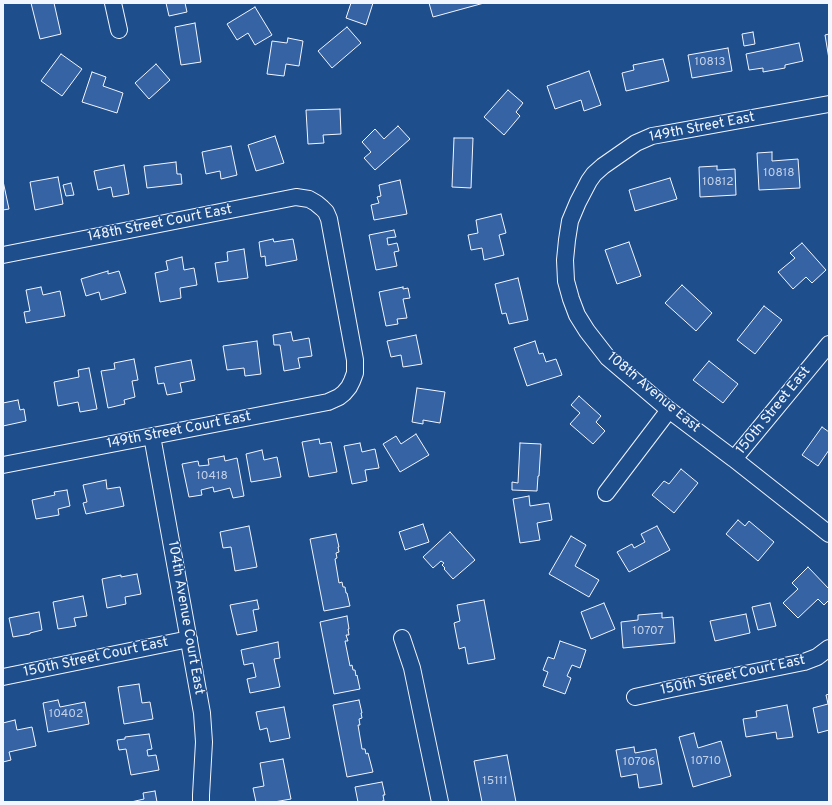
<!DOCTYPE html>
<html>
<head>
<meta charset="utf-8">
<style>
	body { margin:0 }
	#map { position:relative; width:832px; height:805px; overflow:hidden; background:#1f4e8c; font-family:Overpass,sans-serif }
	canvas { display:block }
	.frame { position:absolute; inset:0; border:4px solid #f2f6ff; pointer-events:none }
</style>
</head>
<body>
<div id="map">
<canvas width="832" height="805"></canvas>
<div class="frame"></div>
</div>
<script>
const ctx = document.querySelector('canvas').getContext('2d');
ctx.lineJoin = 'round';
function paint(path, color) {
  ctx.fillStyle = color;
  ctx.fill(path, 'evenodd');
}
function toPath(rows) {
  const path = new Path2D();
  for (const r of rows) {
    path.moveTo(r[0], r[1]);
    for (let i = 2; i < r.length; i += 2) path.lineTo(r[i], r[i + 1]);
  }
  return path;
}
function strokePath(path, color, width, dash) {
  ctx.strokeStyle = color;
  ctx.lineWidth = width;
  ctx.lineCap = dash ? 'butt' : 'round';
  ctx.setLineDash(dash || []);
  ctx.stroke(path);
}
function label(font, color, halo, rows, align = 'center') {
  ctx.font = font + ' Overpass,sans-serif';
  ctx.lineWidth = 3;
  ctx.setLineDash([]);
  ctx.textBaseline = 'middle';
  ctx.strokeStyle = halo;
  ctx.fillStyle = color;
  for (const [text, x, y, turn = 0] of rows) {
    ctx.save();
    ctx.translate(x, y);
    ctx.rotate((+turn || 0) * Math.PI / 180);
    ctx.textAlign = isNaN(turn) ? turn : align;
    if (halo) ctx.strokeText(text, 0, 0);
    ctx.fillText(text, 0, 0);
    ctx.restore();
  }
}
const building = toPath([
	[31,3,54,3,61,34,40,39,31,3],
	[166,3,185,3,187,12,169,16,166,3],
	[351,3,373,3,366,25,346,18,351,3],
	[429,3,484,3,433,17,429,3],
	[255,7,272,35,255,45,248,33,237,40,227,24,255,7],
	[195,23,201,62,181,65,175,27,195,23],
	[347,27,361,43,332,68,318,51,347,27],
	[753,32,755,44,744,46,742,34,753,32],
	[829,34,829,59,825,35,829,34],
	[288,38,303,41,299,66,286,64,284,76,267,74,272,41,287,43,288,38],
	[799,43,803,61,785,65,785,68,763,72,763,68,749,70,746,54,799,43],
	[728,48,732,71,692,78,688,55,728,48],
	[61,54,82,69,62,96,41,81,61,54],
	[663,59,669,81,626,91,622,73,634,70,633,65,663,59],
	[156,64,170,80,149,99,135,83,156,64],
	[589,71,601,105,584,111,581,100,555,109,547,86,589,71],
	[92,72,106,77,103,86,123,93,117,113,82,102,92,72],
	[508,90,523,103,516,112,520,116,504,135,484,117,508,90],
	[340,109,341,134,323,135,324,143,308,144,306,110,340,109],
	[398,126,410,139,375,170,364,158,371,152,362,142,375,129,384,139,398,126],
	[275,136,284,163,256,171,248,145,275,136],
	[454,138,473,138,471,188,452,187,454,138],
	[231,146,237,175,221,179,220,171,206,174,202,152,231,146],
	[772,152,772,161,798,159,800,188,759,190,757,153,772,152],
	[176,162,177,174,181,174,182,184,147,188,144,166,176,162],
	[124,165,129,194,113,197,111,187,98,190,94,171,124,165],
	[717,166,717,170,735,169,736,195,700,197,699,167,717,166],
	[58,177,63,204,35,210,30,182,58,177],
	[670,178,677,199,635,211,629,190,670,178],
	[400,180,407,214,374,220,371,205,379,203,377,197,381,196,379,185,400,180],
	[3,181,9,209,3,210,3,181],
	[71,183,74,195,66,196,63,185,71,183],
	[501,214,506,233,499,235,504,255,484,260,482,248,471,250,468,235,478,233,476,220,501,214],
	[394,230,396,237,387,238,388,245,397,243,399,251,394,252,397,266,376,270,369,235,394,230],
	[273,239,274,242,293,239,297,260,266,266,265,256,261,257,259,242,273,239],
	[629,242,641,276,617,284,605,250,629,242],
	[802,243,826,270,812,283,806,277,793,289,778,272,795,258,790,253,802,243],
	[244,249,248,278,218,282,215,263,228,261,227,252,244,249],
	[182,257,184,270,194,268,197,285,180,288,181,298,160,302,155,273,168,270,166,261,182,257],
	[108,271,108,274,119,271,126,293,101,300,99,292,86,296,81,279,108,271],
	[518,278,528,320,509,324,506,313,502,314,495,284,518,278],
	[682,285,712,313,696,331,665,303,682,285],
	[41,287,43,295,60,291,65,316,26,323,24,312,30,311,26,290,41,287],
	[403,287,403,289,408,288,410,298,403,299,407,318,397,319,398,324,386,326,379,292,403,287],
	[764,306,782,320,755,354,737,340,764,306],
	[291,332,293,341,309,338,312,356,298,358,300,368,284,371,280,345,274,345,273,335,291,332],
	[416,335,422,364,403,367,401,355,391,357,387,341,416,335],
	[257,341,261,374,245,376,244,368,227,370,223,346,257,341],
	[535,341,539,354,543,353,546,362,556,359,562,375,527,386,514,348,535,341],
	[134,359,138,380,132,381,135,397,124,400,125,404,108,408,101,371,115,369,114,363,134,359],
	[191,360,195,380,180,383,182,392,167,395,164,383,158,384,155,367,191,360],
	[709,361,738,384,723,403,693,380,709,361],
	[89,368,97,409,80,412,78,402,58,406,54,382,79,377,78,370,89,368],
	[417,388,445,392,440,423,423,420,423,424,412,422,417,388],
	[579,396,601,416,596,422,605,431,593,444,570,424,580,413,571,405,579,396],
	[18,400,20,410,24,409,26,421,3,426,3,403,18,400],
	[822,427,829,432,829,450,818,466,802,455,822,427],
	[416,434,429,455,400,472,383,444,396,436,401,444,416,434],
	[319,439,320,444,331,442,337,472,309,477,302,442,319,439],
	[360,443,362,452,375,449,379,468,365,470,367,481,352,484,344,446,360,443],
	[520,443,541,444,539,476,538,476,537,491,512,490,512,482,518,483,520,443],
	[262,450,264,460,277,457,281,477,251,482,246,454,262,450],
	[224,456,225,461,237,458,244,496,233,498,230,488,214,492,213,487,201,490,202,495,189,497,182,464,198,461,199,466,209,465,208,459,224,456],
	[681,469,698,483,674,513,652,495,664,481,669,484,681,469],
	[106,480,107,489,120,487,124,506,86,514,83,503,87,502,83,485,106,480],
	[67,490,70,506,58,509,59,515,36,519,32,500,55,495,54,492,67,490],
	[529,496,530,506,549,503,552,520,537,523,540,540,520,543,513,499,529,496],
	[738,520,745,526,749,521,774,542,758,561,726,534,738,520],
	[423,524,429,542,405,550,399,532,423,524],
	[249,526,257,567,235,571,231,547,223,548,220,532,249,526],
	[657,526,670,550,629,572,617,552,632,544,634,548,645,542,641,534,657,526],
	[450,532,475,560,453,579,444,569,445,568,442,565,444,563,441,561,433,568,423,557,450,532],
	[336,534,339,547,338,547,339,552,336,553,337,558,335,559,339,583,342,582,343,587,345,587,346,593,347,593,350,606,324,611,310,539,336,534],
	[571,536,586,545,575,566,599,580,589,597,549,574,571,536],
	[808,567,829,589,829,600,824,605,818,599,798,618,783,603,798,589,792,583,808,567],
	[137,574,141,594,125,597,126,604,107,608,102,579,121,575,121,577,137,574],
	[83,596,87,616,74,618,76,626,58,629,53,602,83,596],
	[257,600,259,609,253,610,257,631,237,635,230,605,257,600],
	[484,600,495,659,468,664,465,647,459,649,454,623,460,621,457,605,484,600],
	[604,603,615,629,591,639,581,612,604,603],
	[770,603,776,626,758,630,752,607,770,603],
	[39,612,42,630,30,633,30,634,13,637,9,618,39,612],
	[662,613,662,618,673,617,675,643,623,648,621,622,638,620,638,615,662,613],
	[746,614,750,633,715,641,710,621,746,614],
	[347,616,349,629,348,629,349,635,346,635,348,641,345,641,350,666,352,665,353,670,355,670,356,676,357,675,360,689,334,694,320,622,347,616],
	[560,641,586,650,580,668,572,665,567,676,571,678,565,694,543,686,548,672,543,670,548,657,554,659,560,641],
	[278,642,280,658,274,659,280,687,250,693,247,679,256,677,253,663,244,665,241,650,278,642],
	[139,684,142,703,150,702,153,719,124,724,118,687,139,684],
	[829,694,829,730,818,733,813,708,828,704,826,695,829,694],
	[58,700,60,707,85,702,89,724,48,732,43,703,58,700],
	[359,700,362,713,361,713,362,718,359,719,360,725,358,725,362,749,365,749,366,754,368,753,373,772,347,777,333,705,359,700],
	[787,705,793,737,777,739,776,732,746,737,743,719,757,717,756,711,787,705],
	[284,707,290,738,270,742,267,728,260,730,256,712,284,707],
	[15,720,17,730,32,727,36,746,9,752,11,760,3,762,3,723,15,720],
	[694,733,698,748,721,741,731,776,693,787,679,737,694,733],
	[149,734,152,749,147,750,148,756,156,755,159,770,131,775,126,749,119,750,117,740,125,739,125,737,149,734],
	[634,747,635,753,656,749,662,784,639,788,637,774,621,777,616,750,634,747],
	[507,755,516,802,482,802,474,761,507,755],
	[283,759,291,799,274,802,256,802,253,788,264,786,260,763,283,759],
	[382,782,385,795,383,795,384,801,382,801,382,802,358,802,355,787,382,782],
	[155,791,157,802,131,802,144,799,143,793,155,791]
]);
const minor = toPath([
	[113,3,119,30],
	[829,104,669,133,652,136,636,143,603,166,594,174,589,181,578,202,570,221,567,240,565,260,566,281,571,299,577,315,587,331,608,358,669,410,734,459,829,534],
	[3,255,296,197,309,199,316,203,322,208,326,212,329,219,355,360,355,373,352,381,349,387,344,393,339,397,328,402,3,465],
	[152,436,202,713,204,742,201,795,201,802],
	[734,459,829,344],
	[606,493,669,410],
	[402,638,412,668,440,802],
	[3,677,189,639],
	[635,697,671,689,804,662,817,657,829,648]
]);
const numberNames = [
	["10813",710,63],
	["10818",779,174],
	["10812",718,183],
	["10418",212,477],
	["10707",648,632],
	["10402",66,715],
	["10710",706,762],
	["10706",639,763],
	["15111",495,782]
];
const streetNames = [
	["149th Street East",702,128,-11],
	["148th Street Court East",160,224,-11],
	["108th Avenue East",653,393,40],
	["150th Street East",774,411,-51],
	["149th Street Court East",179,431,-11],
	["104th Avenue Court East",185,618,80],
	["150th Street Court East",96,658,-12],
	["150th Street Court East",733,676,-12]
];
paint(building, '#3563a3');
strokePath(building, '#f2f6ff', 1);
strokePath(minor, '#f2f6ff', 18);
strokePath(minor, '#1f4e8c', 16);
label('12px', '#c3d1e8', null, numberNames);
label('14px', '#f2f6ff', '#1f4e8c', streetNames);
</script>
</body>
</html>
